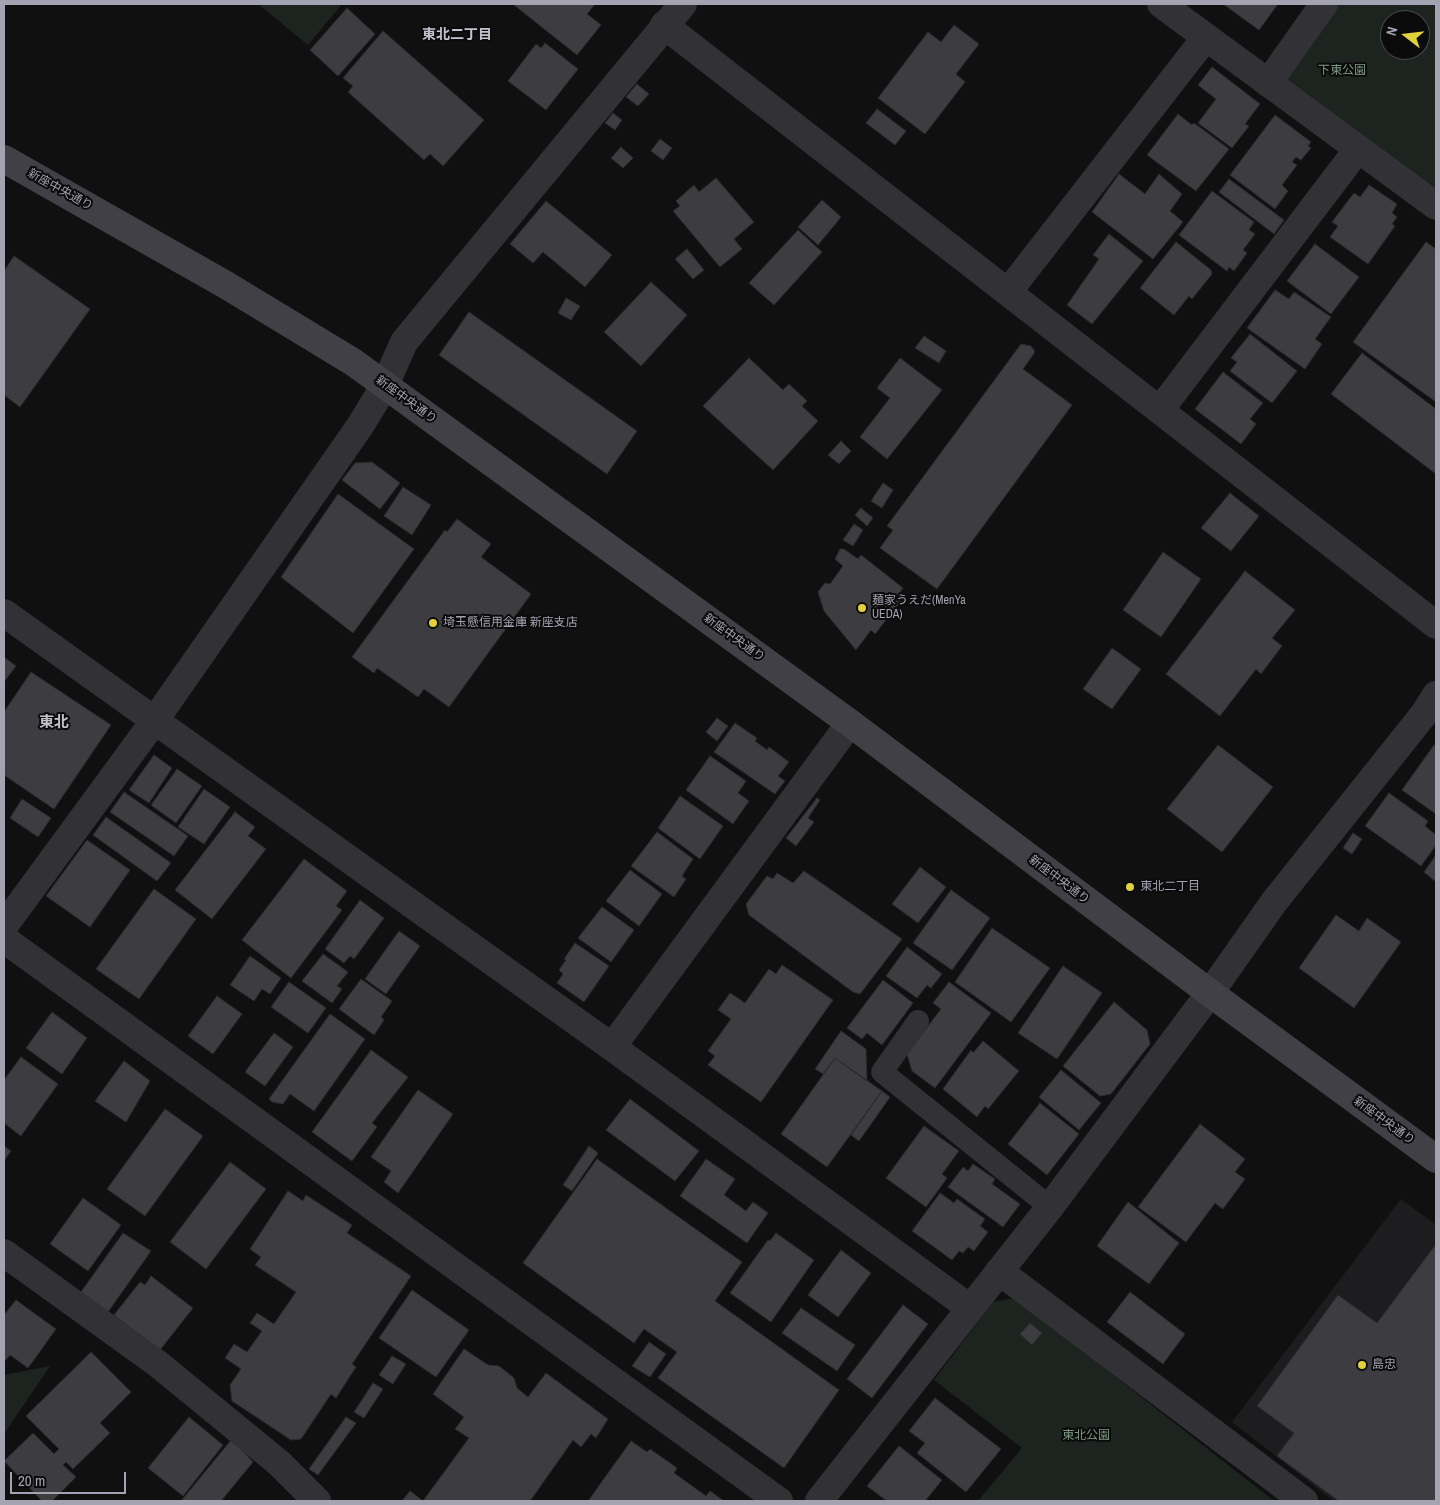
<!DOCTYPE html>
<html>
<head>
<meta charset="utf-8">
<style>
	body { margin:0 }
	#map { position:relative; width:1440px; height:1505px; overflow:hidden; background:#111011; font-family:"Archivo Narrow",sans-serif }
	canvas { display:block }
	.frame { position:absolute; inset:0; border:5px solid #a3a3b1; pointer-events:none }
	.north { position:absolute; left:1380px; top:10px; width:50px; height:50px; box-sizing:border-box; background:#0c0b0c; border:1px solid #48484e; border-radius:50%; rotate:286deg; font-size:14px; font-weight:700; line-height:20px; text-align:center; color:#a3a3b1 }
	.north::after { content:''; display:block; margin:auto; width:18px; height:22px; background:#e0d23a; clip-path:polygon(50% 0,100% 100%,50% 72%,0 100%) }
	.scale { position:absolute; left:10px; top:1472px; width:116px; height:22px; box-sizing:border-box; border:2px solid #a3a3b1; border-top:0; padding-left:6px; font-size:15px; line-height:18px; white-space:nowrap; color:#a3a3b1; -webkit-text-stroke:4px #0c0b0c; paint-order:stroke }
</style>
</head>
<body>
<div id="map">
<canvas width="1440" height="1505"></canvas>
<div class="frame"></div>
<div class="north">N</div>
<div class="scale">20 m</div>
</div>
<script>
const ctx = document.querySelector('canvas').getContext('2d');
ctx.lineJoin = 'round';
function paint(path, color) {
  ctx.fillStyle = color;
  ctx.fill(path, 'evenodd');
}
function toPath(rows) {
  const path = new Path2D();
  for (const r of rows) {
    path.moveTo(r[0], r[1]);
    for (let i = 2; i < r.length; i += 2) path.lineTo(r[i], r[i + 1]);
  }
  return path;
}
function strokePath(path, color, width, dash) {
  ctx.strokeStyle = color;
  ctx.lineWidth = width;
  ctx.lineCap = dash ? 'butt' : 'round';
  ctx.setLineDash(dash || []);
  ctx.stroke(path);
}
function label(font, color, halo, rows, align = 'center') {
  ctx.font = font + ' "Archivo Narrow","Noto Sans JP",sans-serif';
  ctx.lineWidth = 4;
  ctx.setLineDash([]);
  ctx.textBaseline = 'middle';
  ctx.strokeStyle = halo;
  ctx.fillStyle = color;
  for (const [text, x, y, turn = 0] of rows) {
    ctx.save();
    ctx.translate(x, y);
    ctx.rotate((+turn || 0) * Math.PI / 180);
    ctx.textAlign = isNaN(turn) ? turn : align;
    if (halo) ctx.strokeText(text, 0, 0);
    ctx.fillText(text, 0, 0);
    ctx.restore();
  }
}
const built = toPath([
	[1401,1199,1436,1225,1436,1501,1334,1501,1232,1422]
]);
const green = toPath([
	[258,4,342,4,308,45],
	[1324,4,1436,4,1436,206,1268,83],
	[1390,20,1420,20,1420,50,1390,50],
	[1015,1298,1274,1501,978,1501,1022,1448,934,1380,993,1302],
	[50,1366,4,1434,4,1375]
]);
const building = toPath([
	[516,4,595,4,587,14,601,25,577,55,514,5,516,4],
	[1223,4,1278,4,1259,30,1223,4],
	[347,8,375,34,338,76,310,50,347,8],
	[954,25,979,44,956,74,965,82,925,134,878,98,928,32,941,42,954,25],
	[383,31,484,120,443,166,430,154,424,160,348,92,353,86,343,78,383,31],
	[545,43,578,69,546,110,508,81,536,44,541,48,545,43],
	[1212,67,1260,104,1245,124,1249,126,1232,148,1198,123,1216,99,1198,85,1212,67],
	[637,84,649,94,638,106,626,97,637,84],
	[877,109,906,131,895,145,866,123,877,109],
	[613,113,622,120,615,130,605,123,613,113],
	[1178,114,1192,125,1194,123,1229,149,1196,191,1147,155,1178,114],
	[1275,115,1311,142,1308,146,1311,148,1301,160,1296,157,1292,162,1297,165,1282,185,1288,191,1275,209,1230,175,1275,115],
	[660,139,672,148,663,160,651,151,660,139],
	[621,147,633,158,623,168,611,158,621,147],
	[1119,174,1145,194,1159,174,1182,194,1170,211,1183,222,1153,259,1092,212,1119,174],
	[716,178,754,222,734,239,742,249,720,267,673,211,680,206,676,201,694,185,699,192,716,178],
	[1229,179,1284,220,1274,234,1219,192,1229,179],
	[1369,185,1397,204,1392,213,1397,217,1392,224,1395,226,1368,264,1330,237,1338,226,1332,222,1354,193,1360,197,1369,185],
	[1212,191,1254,222,1249,230,1255,234,1243,250,1247,253,1234,271,1229,267,1227,271,1179,235,1212,191],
	[822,200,841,217,818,245,798,227,822,200],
	[546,201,612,255,585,287,543,252,533,263,510,244,546,201],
	[798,230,822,252,774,305,749,283,798,230],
	[1109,234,1143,261,1092,324,1067,305,1099,259,1093,255,1109,234],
	[1176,242,1211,270,1212,274,1192,299,1189,296,1174,315,1140,288,1176,242],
	[1426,242,1436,249,1436,402,1353,342,1426,242],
	[1315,244,1359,277,1331,314,1287,281,1315,244],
	[687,249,704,270,693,279,675,259,687,249],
	[14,256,90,309,20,407,4,395,4,271,14,256],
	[651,282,687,315,641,366,604,332,651,282],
	[1275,290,1289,299,1294,292,1331,317,1315,339,1322,344,1305,369,1247,328,1275,290],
	[566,298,580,306,571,320,558,313,566,298],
	[469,312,637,431,607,474,439,355,469,312],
	[1250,334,1297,371,1272,403,1230,371,1237,362,1231,358,1250,334],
	[924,336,946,351,939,363,915,348,924,336],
	[1021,344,1031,346,1035,352,1023,369,1072,405,937,589,880,548,893,530,887,526,1021,344],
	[1362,353,1436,409,1436,474,1331,394,1362,353],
	[749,358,783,390,789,384,807,401,802,406,818,421,773,470,703,406,749,358],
	[900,358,942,390,887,459,860,437,890,398,877,388,900,358],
	[1223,372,1263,403,1250,419,1256,424,1241,444,1195,409,1223,372],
	[841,441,851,451,839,464,828,455,841,441],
	[372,462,400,483,380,509,342,480,355,463,372,462],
	[883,483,893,490,882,508,871,501,883,483],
	[403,487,431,505,412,535,384,516,403,487],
	[1230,493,1259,516,1231,551,1201,528,1230,493],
	[338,494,414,549,353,633,281,577,338,494],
	[861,508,873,518,867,526,855,515,861,508],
	[457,519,491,544,481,557,531,594,449,707,424,689,418,697,377,668,374,673,352,657,445,530,447,532,457,519],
	[854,524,863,530,853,546,843,540,854,524],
	[840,549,844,549,858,559,861,555,903,588,897,597,901,601,875,634,871,630,856,650,824,611,818,592,825,583,830,584,843,566,835,559,840,549],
	[1163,552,1201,579,1161,637,1123,610,1163,552],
	[1245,571,1295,610,1272,638,1282,646,1261,674,1256,669,1220,716,1166,674,1245,571],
	[1112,648,1141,669,1112,709,1083,689,1112,648],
	[4,657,16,666,4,682,4,657],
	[31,672,111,725,54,809,4,775,4,712,31,672],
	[717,718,728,726,717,741,706,732,717,718],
	[735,723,757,738,755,741,767,750,769,747,789,762,778,776,785,781,775,794,714,752,735,723],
	[1218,745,1273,787,1222,852,1167,809,1218,745],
	[1434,745,1436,747,1436,814,1402,790,1434,745],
	[154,755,172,768,149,803,129,790,154,755],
	[710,756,746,781,738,793,749,801,733,824,686,790,710,756],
	[177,769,202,786,176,823,151,805,177,769],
	[204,789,230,807,204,844,178,827,204,789],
	[124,792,188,836,174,856,110,812,124,792],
	[1389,793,1428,821,1425,826,1436,835,1436,845,1421,866,1365,826,1389,793],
	[680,796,723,826,700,859,658,828,680,796],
	[817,798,820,800,808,818,814,822,796,846,786,838,817,798],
	[22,799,51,818,38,837,10,818,22,799],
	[235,812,255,827,248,836,266,849,212,919,175,890,235,812],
	[106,817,171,863,157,881,93,835,106,817],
	[657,832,693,859,682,876,686,879,674,897,631,866,657,832],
	[1353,833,1362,839,1352,854,1343,848,1353,833],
	[87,840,130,870,90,927,46,896,87,840],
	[1436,855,1436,882,1424,872,1436,855],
	[304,859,347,891,336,906,342,910,291,978,242,940,304,859],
	[920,867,946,887,918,923,892,904,920,867],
	[630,870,662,894,639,926,606,901,630,870],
	[804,871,902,939,860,994,853,992,749,915,746,904,767,876,773,879,777,873,793,883,804,871],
	[154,889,196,919,139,999,96,969,154,889],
	[951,890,990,918,952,970,913,943,951,890],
	[360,900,384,918,354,959,350,956,344,963,325,949,360,900],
	[602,907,634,930,611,962,578,938,602,907],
	[1336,915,1359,931,1367,918,1401,942,1354,1008,1299,968,1336,915],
	[992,928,1050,968,1011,1022,955,982,992,928],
	[399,931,420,946,386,994,365,979,399,931],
	[575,943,609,966,584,1002,557,983,563,974,559,970,566,960,564,959,575,943],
	[907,947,942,974,931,988,927,985,917,998,886,976,907,947],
	[323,954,348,972,337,986,342,989,332,1003,302,981,323,954],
	[250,956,281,978,270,994,262,989,254,1001,230,985,250,956],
	[782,965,833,1000,761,1102,708,1065,715,1056,708,1051,731,1019,718,1010,730,993,745,1003,769,969,776,974,782,965],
	[1063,966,1102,993,1057,1059,1018,1033,1063,966],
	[361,979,392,1001,381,1017,384,1020,374,1035,339,1009,361,979],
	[883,980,913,1003,882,1045,867,1033,862,1039,847,1028,883,980],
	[289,982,326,1008,308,1033,271,1007,289,982],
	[949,982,991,1013,935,1088,912,1071,907,1054,941,1009,933,1003,949,982],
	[217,996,242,1014,213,1054,188,1036,217,996],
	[1114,1002,1147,1030,1150,1044,1111,1094,1100,1096,1063,1066,1114,1002],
	[52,1012,87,1038,62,1074,26,1048,52,1012],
	[330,1014,365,1039,314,1111,290,1094,283,1104,272,1102,269,1099,330,1014],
	[841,1031,866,1049,867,1081,835,1058,823,1074,815,1069,841,1031],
	[274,1033,293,1047,265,1086,245,1072,274,1033],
	[983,1041,1019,1071,988,1109,985,1106,977,1117,943,1089,971,1050,973,1053,983,1041],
	[371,1050,408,1077,372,1123,377,1127,352,1161,312,1132,371,1050],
	[21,1057,58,1084,21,1136,4,1123,4,1080,21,1057],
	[835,1058,882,1091,827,1167,781,1134,835,1058],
	[124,1061,150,1081,126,1122,95,1101,124,1061],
	[1061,1070,1101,1103,1079,1130,1039,1097,1061,1070],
	[418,1090,453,1114,398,1193,384,1182,391,1171,371,1157,418,1090],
	[882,1091,890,1097,859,1141,851,1135,882,1091],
	[630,1099,699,1151,675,1181,606,1130,630,1099],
	[1040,1103,1079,1134,1047,1175,1008,1144,1040,1103],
	[165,1109,203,1136,145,1216,107,1189,165,1109],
	[1200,1124,1245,1159,1235,1172,1245,1179,1223,1209,1215,1203,1186,1242,1138,1207,1200,1124],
	[924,1126,959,1151,942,1174,947,1178,926,1207,886,1178,924,1126],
	[4,1146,11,1151,4,1161,4,1146],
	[589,1146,598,1153,572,1191,563,1185,589,1146],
	[597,1159,742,1262,715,1301,839,1390,784,1468,658,1378,677,1352,644,1329,634,1343,523,1263,597,1159],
	[706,1159,735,1179,724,1195,746,1211,753,1202,768,1213,747,1243,680,1196,706,1159],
	[230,1162,266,1189,206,1269,170,1242,230,1162],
	[973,1164,995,1179,992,1184,1020,1204,1003,1227,948,1187,963,1167,968,1171,973,1164],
	[288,1191,303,1201,306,1195,352,1225,347,1233,411,1276,352,1364,356,1367,336,1398,331,1394,301,1439,291,1440,232,1401,230,1385,241,1369,225,1358,234,1344,247,1352,262,1331,250,1323,257,1313,274,1324,296,1292,255,1265,261,1257,250,1249,288,1191],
	[940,1193,954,1203,957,1199,985,1219,980,1226,988,1232,974,1251,968,1247,963,1253,959,1251,952,1260,912,1231,940,1193],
	[83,1198,121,1225,88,1271,50,1244,83,1198],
	[1128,1202,1179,1243,1149,1284,1097,1246,1128,1202],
	[123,1233,151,1251,108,1312,81,1292,123,1233],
	[776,1233,814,1260,771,1322,730,1293,768,1240,770,1241,776,1233],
	[1436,1244,1436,1501,1339,1501,1277,1456,1294,1433,1257,1406,1338,1295,1377,1323,1436,1244],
	[841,1250,871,1273,838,1317,808,1295,841,1250],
	[151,1276,193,1308,160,1350,114,1315,140,1282,145,1285,151,1276],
	[412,1290,469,1330,436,1377,379,1338,412,1290],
	[1130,1292,1185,1334,1163,1364,1107,1322,1130,1292],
	[16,1300,56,1329,28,1368,10,1355,4,1362,4,1315,16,1300],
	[903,1305,928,1324,872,1398,847,1379,903,1305],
	[801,1308,855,1345,837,1371,782,1333,801,1308],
	[1030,1323,1042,1333,1032,1345,1020,1334,1030,1323],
	[649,1342,666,1354,650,1377,632,1366,649,1342],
	[464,1349,488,1365,499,1366,514,1378,517,1388,528,1397,546,1373,608,1419,596,1438,591,1434,581,1447,573,1440,530,1501,402,1501,410,1491,423,1501,469,1438,455,1429,464,1417,433,1394,464,1349],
	[91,1352,131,1392,100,1423,110,1433,73,1469,66,1462,63,1465,76,1477,52,1501,42,1501,4,1461,33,1433,54,1454,59,1449,26,1416,91,1352],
	[392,1356,406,1364,393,1384,379,1375,392,1356],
	[373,1383,383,1389,364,1418,354,1412,373,1383],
	[935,1398,1001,1449,966,1492,917,1453,925,1443,909,1431,935,1398],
	[189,1417,223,1445,183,1496,148,1468,189,1417],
	[346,1417,356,1423,318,1475,309,1469,346,1417],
	[232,1439,253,1462,221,1501,181,1501,232,1439],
	[631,1441,647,1452,650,1449,677,1468,674,1473,706,1496,710,1491,724,1501,588,1501,631,1441],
	[899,1446,942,1480,925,1501,887,1501,867,1486,899,1446]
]);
const lane = toPath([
	[918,1021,882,1072,1050,1207]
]);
const street = toPath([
	[1161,4,1436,206],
	[664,25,1436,625],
	[1268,83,1324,4],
	[1008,292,1206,37],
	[1160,410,1358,149],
	[4,613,612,1047,970,1308],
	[4,926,155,720,360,426,385,385,404,342,683,4],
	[4,939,779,1501],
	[612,1047,850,723],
	[4,1253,158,1364,279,1463,317,1501],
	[999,1271,1304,1501],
	[819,1501,1050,1207,1210,993,1274,902,1424,714,1436,695]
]);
const secondary = toPath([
	[4,159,226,285,353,362,850,723,1210,993,1436,1159]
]);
const markers = [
	[862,608,5,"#e0d23a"],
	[433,623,5,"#e0d23a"],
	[1130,887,5,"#e0d23a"],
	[1362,1365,5,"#e0d23a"]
];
const parkNames = [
	["下東公園",1342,71],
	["東北公園",1086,1436]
];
const streetNames = [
	["新座中央通り",60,190,29],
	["新座中央通り",406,400,36],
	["新座中央通り",734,638,36],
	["新座中央通り",1059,880,37],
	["新座中央通り",1384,1121,36]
];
const poiNames = [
	["麺家うえだ(MenYa",872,601],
	["UEDA)",872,615],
	["埼玉懸信用金庫 新座支店",443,623],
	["東北二丁目",1140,887],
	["島忠",1372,1365]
];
const neighbourhoodNames = [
	["東北二丁目",457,35]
];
const quarterNames = [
	["東北",54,723]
];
paint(built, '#1d1c1e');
paint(green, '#1d241f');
paint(building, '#3d3d41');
strokePath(building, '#2b2a2d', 1);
strokePath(lane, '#323236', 22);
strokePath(street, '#323236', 28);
strokePath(secondary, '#404046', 28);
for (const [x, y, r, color] of markers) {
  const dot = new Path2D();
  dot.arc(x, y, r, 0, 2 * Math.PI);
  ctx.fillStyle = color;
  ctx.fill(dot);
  strokePath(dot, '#0c0b0c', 2);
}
label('12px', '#7b9b85', '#0c0b0c', parkNames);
label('12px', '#a3a3b1', '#0c0b0c', streetNames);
label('12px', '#a3a3b1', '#0c0b0c', poiNames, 'left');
label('bold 14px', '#c3c3cd', '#0c0b0c', neighbourhoodNames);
label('bold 15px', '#c3c3cd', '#0c0b0c', quarterNames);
</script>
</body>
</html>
